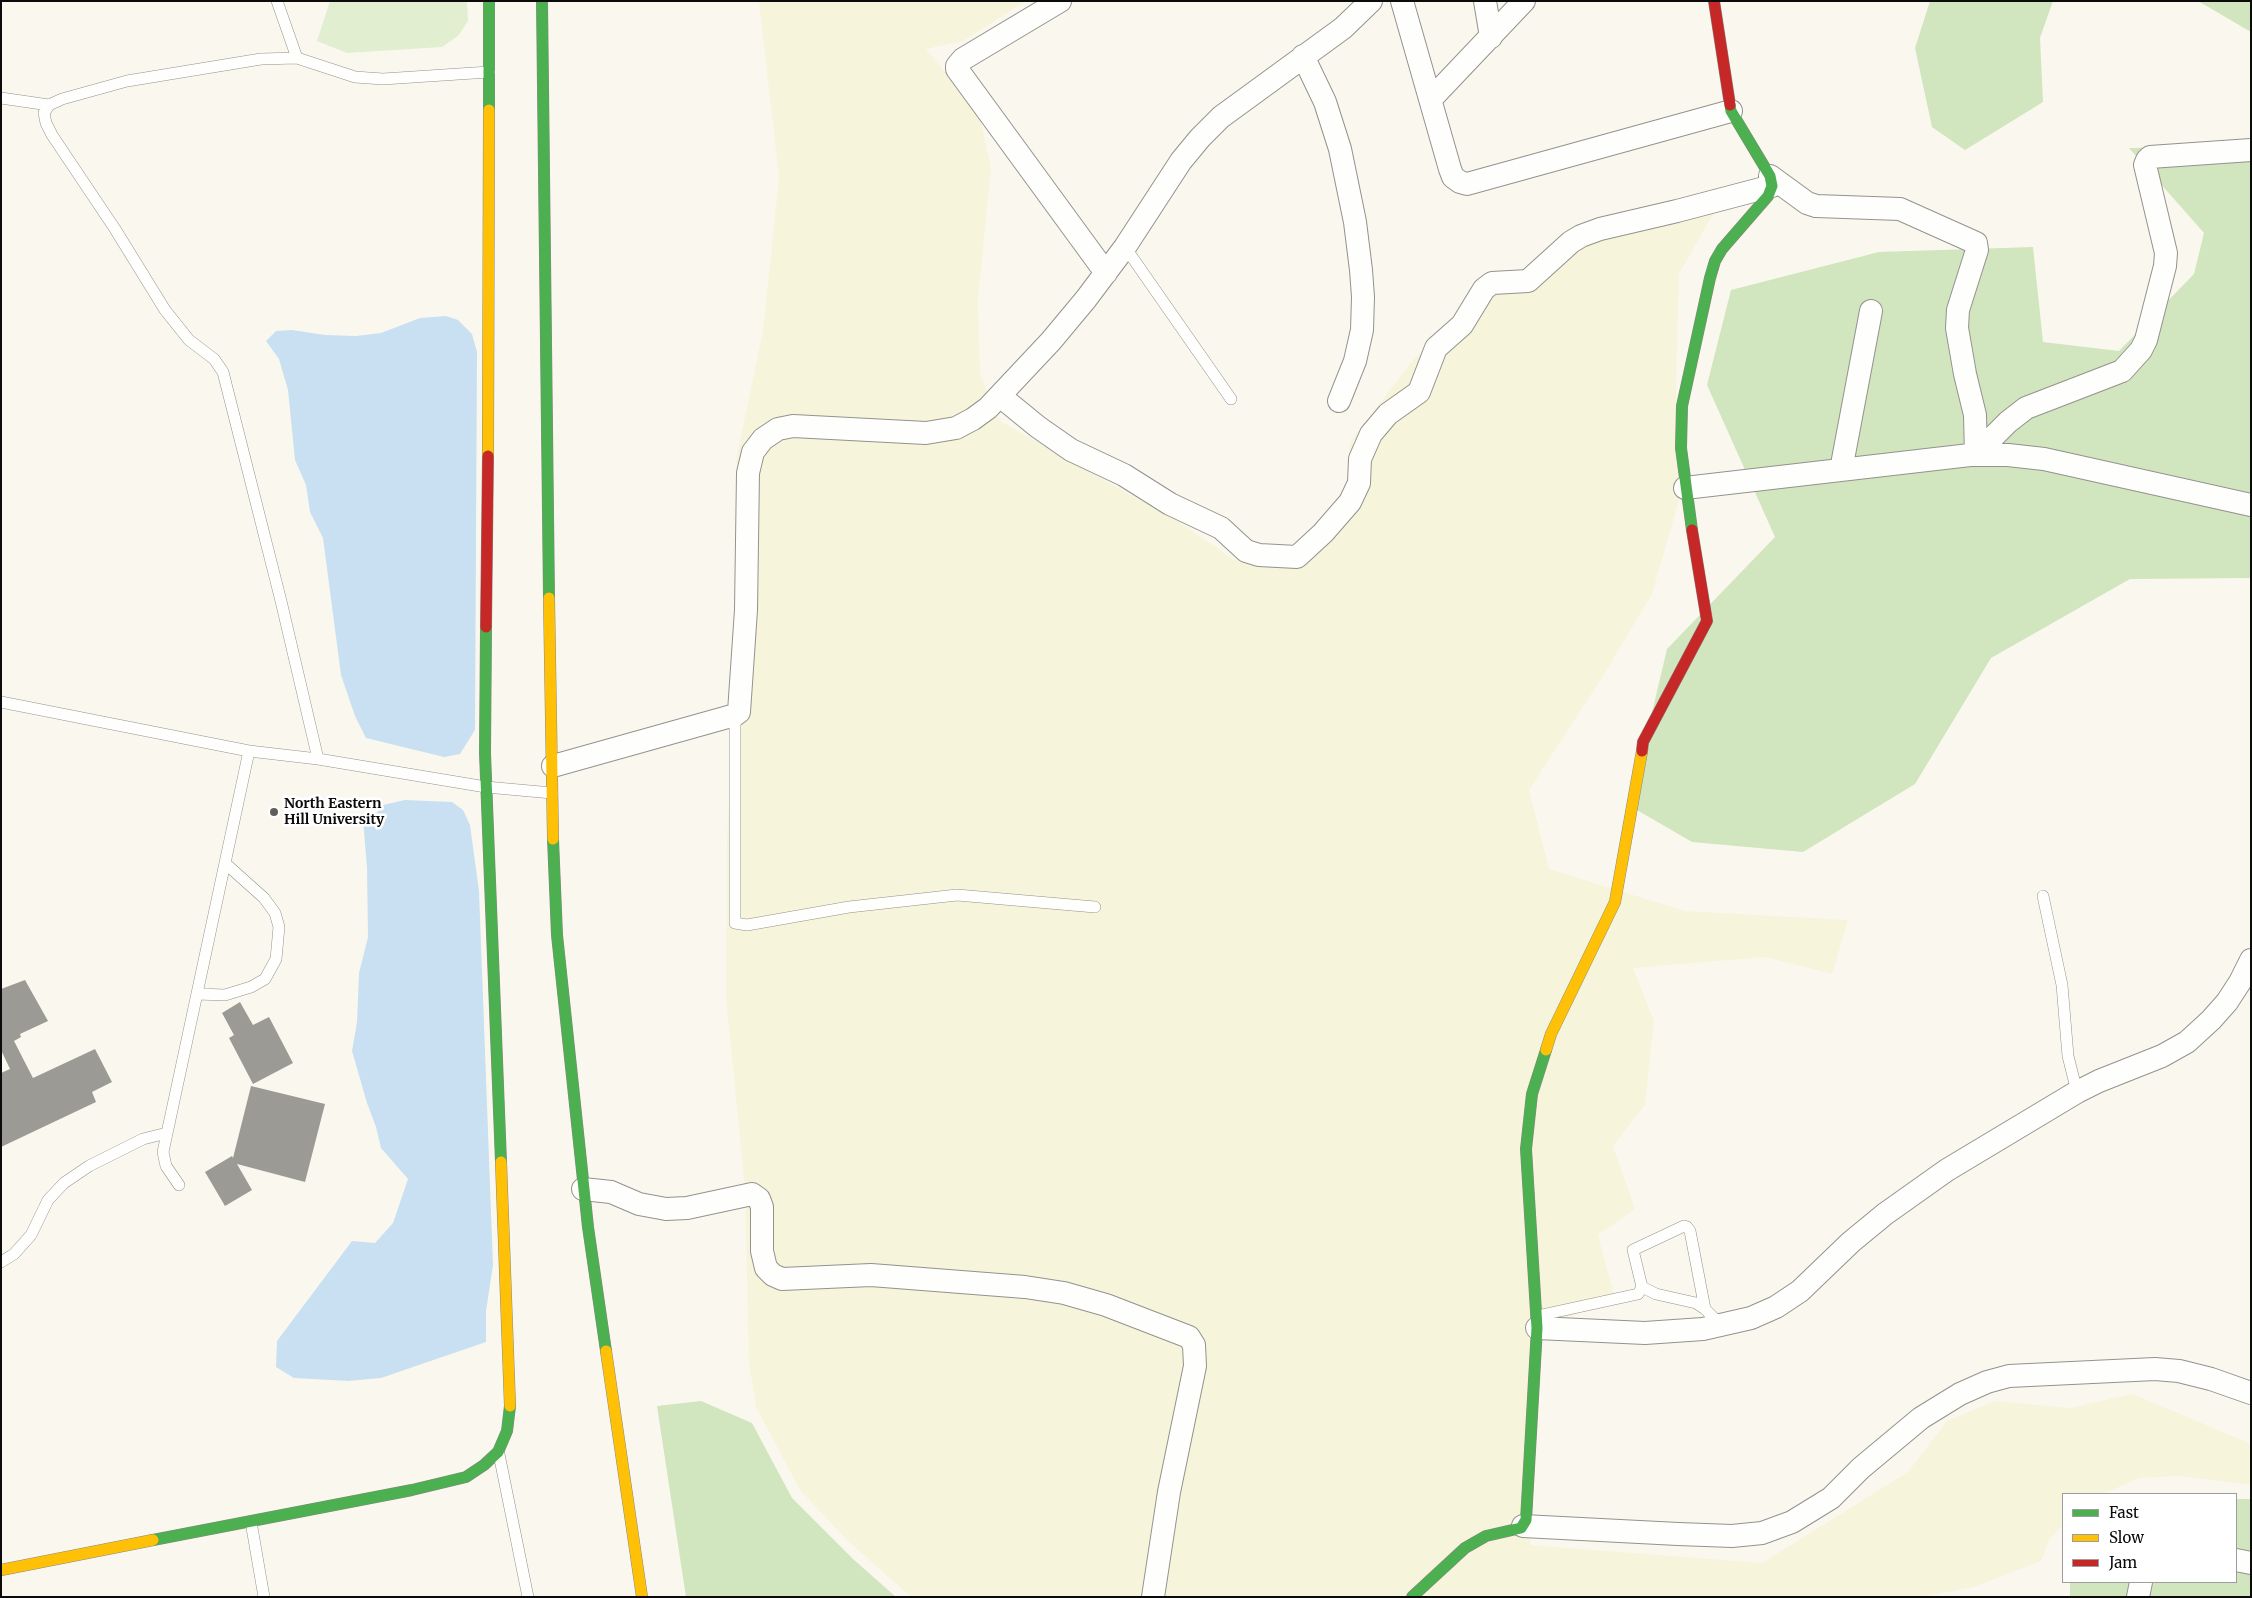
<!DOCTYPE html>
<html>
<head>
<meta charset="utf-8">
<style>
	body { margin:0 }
	#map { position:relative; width:2252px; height:1598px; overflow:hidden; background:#faf8ee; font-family:Merriweather,serif }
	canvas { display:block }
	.frame { position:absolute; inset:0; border:2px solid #0b0b0b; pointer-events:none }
	.legend { position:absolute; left:2062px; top:1493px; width:175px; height:90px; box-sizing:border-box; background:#fff; border:1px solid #9d9d9d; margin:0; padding:6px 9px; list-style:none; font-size:15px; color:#0b0b0b }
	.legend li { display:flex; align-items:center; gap:10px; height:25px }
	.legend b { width:25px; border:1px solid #9d9d9d }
</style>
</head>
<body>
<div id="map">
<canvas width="2252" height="1598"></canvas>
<div class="frame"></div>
<ul class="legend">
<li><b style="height:6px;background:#4caf50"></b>Fast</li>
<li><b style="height:6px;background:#ffc107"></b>Slow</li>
<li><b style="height:6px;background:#c62828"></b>Jam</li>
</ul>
</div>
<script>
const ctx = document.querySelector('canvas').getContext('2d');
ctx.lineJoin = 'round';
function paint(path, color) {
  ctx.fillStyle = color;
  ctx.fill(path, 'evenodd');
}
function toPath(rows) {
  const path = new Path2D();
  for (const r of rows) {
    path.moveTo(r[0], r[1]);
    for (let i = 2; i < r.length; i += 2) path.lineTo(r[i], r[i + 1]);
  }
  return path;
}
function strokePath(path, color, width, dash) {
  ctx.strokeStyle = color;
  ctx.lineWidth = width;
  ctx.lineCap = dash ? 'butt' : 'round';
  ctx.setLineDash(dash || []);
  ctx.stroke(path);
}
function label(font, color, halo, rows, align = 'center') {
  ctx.font = font + ' Merriweather,serif';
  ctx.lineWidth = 5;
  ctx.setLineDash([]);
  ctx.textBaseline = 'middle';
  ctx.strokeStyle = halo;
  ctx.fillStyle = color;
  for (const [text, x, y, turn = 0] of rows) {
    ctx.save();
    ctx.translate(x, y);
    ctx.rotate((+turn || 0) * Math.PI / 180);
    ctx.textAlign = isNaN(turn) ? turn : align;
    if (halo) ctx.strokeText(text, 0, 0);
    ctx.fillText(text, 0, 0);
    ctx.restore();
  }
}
const farmland = toPath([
	[759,1,1026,1,963,41,926,49,979,113,991,168,978,299,980,374,1000,421,1180,523,1235,560,1292,560,1344,513,1350,442,1412,361,1480,295,1524,281,1596,226,1740,189,1712,216,1679,274,1676,386,1679,500,1652,594,1603,676,1529,790,1549,869,1685,911,1848,920,1832,974,1765,957,1633,968,1654,1021,1645,1105,1613,1146,1635,1209,1598,1235,1616,1302,1541,1325,1530,1545,1762,1563,1908,1472,1947,1421,1995,1401,2070,1408,2133,1394,2251,1444,2251,1485,2180,1476,2139,1478,2103,1494,2063,1494,2063,1525,2050,1538,2041,1561,1974,1587,1920,1597,911,1597,847,1540,800,1490,756,1407,749,1363,745,1189,726,998,727,840,743,538,736,461,763,330,779,178]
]);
const green = toPath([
	[330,1,467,1,468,21,458,36,442,47,347,53,317,41]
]);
const forest = toPath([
	[1930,1,2053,1,2040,38,2043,102,1965,150,1932,127,1915,48],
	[2198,1,2251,1,2251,32],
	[2251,147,2251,578,2130,579,1991,658,1915,784,1803,852,1692,842,1630,806,1667,649,1775,537,1707,385,1731,290,1879,252,2033,247,2043,342,2119,351,2194,274,2204,233,2129,148],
	[701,1401,752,1423,792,1498,853,1559,896,1597,686,1597,657,1406],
	[2236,1499,2251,1499,2251,1597,2070,1597,2070,1582,2236,1582]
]);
const water = toPath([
	[446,316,458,320,472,334,477,352,475,730,460,754,444,757,366,738,355,716,341,675,323,538,310,512,306,485,295,460,288,390,279,359,266,341,276,331,292,330,325,335,356,336,381,333,420,318],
	[405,800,452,802,463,810,470,825,479,891,493,1265,486,1311,486,1342,381,1378,348,1381,294,1378,276,1367,277,1341,352,1241,375,1243,393,1223,408,1179,381,1148,376,1127,367,1103,352,1051,357,1022,359,973,368,937,367,868,363,819,375,815,383,805]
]);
const building = toPath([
	[25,980,48,1021,20,1034,21,1037,14,1041,33,1078,95,1049,112,1082,92,1092,96,1102,1,1147,1,1073,10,1069,1,1050,1,989],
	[240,1002,253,1025,269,1017,293,1063,253,1084,229,1038,234,1035,222,1013],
	[251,1086,325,1104,305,1182,237,1164,252,1190,225,1206,205,1172,232,1156,233,1158]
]);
const lane = toPath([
	[277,1,297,58],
	[1,98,49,105],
	[1125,247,1231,399],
	[1,702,249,751,318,759,486,787,552,793],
	[735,715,735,923,747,925,849,907,957,895,1095,907],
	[318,759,281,601,223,372,214,359,189,340,165,310,115,229,52,135,46,123,44,113,49,105,62,99,127,81,261,59,297,58,355,77,383,79,489,72],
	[2043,896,2062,985,2068,1056,2077,1092],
	[197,994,225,995,251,987,265,979,276,959,279,927,275,913,264,898,226,864],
	[179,1185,166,1166,163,1152,249,751],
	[1,1262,14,1254,31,1235,48,1200,64,1183,89,1166,143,1139,167,1133],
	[1642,1287,1656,1294,1696,1303,1705,1309,1721,1325],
	[1537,1316,1638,1294,1642,1287,1633,1250,1684,1226,1687,1227,1690,1231,1705,1309],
	[499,1454,528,1597],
	[251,1522,264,1597]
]);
const street = toPath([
	[1060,1,963,59,957,66,957,69,1106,273],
	[1402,1,1450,169,1453,177,1460,182,1467,184,1731,111],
	[1485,1,1491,37],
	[1303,56,1325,102,1340,149,1355,222,1361,270,1363,297,1362,330,1355,361,1339,401],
	[1431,99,1524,1],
	[1770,176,1807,203,1816,206,1900,209,1976,243,1977,250,1958,310,1957,328,1965,374,1975,415,1976,455],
	[1000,396,1038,427,1071,450,1124,475,1170,504,1221,528,1246,551,1259,555,1297,557,1323,533,1350,502,1359,483,1360,459,1371,434,1388,414,1419,392,1436,348,1462,325,1484,289,1492,283,1528,281,1571,242,1581,236,1600,229,1677,211,1772,186],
	[1983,455,1993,437,2008,422,2026,408,2122,371,2141,350,2146,340,2165,266,2166,253,2145,165,2147,160,2150,157,2251,150],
	[1841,470,1871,311],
	[1685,488,1970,455,2008,455,2044,459,2251,505],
	[553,766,735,715,739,712,746,610,748,473,753,452,763,439,778,429,793,426,926,433,956,428,973,419,988,408,1051,341,1086,299,1125,247,1181,161,1200,138,1221,117,1343,28,1371,1],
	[583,1189,611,1192,639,1204,666,1209,687,1208,752,1194,759,1199,762,1207,762,1251,766,1268,773,1275,782,1279,871,1275,1025,1287,1064,1293,1106,1305,1189,1337,1194,1345,1195,1366,1169,1492,1153,1597],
	[1537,1328,1645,1333,1703,1329,1751,1318,1776,1307,1800,1291,1851,1242,1885,1214,1947,1170,2077,1092,2099,1081,2162,1056,2187,1042,2211,1020,2227,1002,2240,982,2251,960],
	[1523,1526,1678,1534,1732,1536,1762,1533,1792,1522,1831,1498,1861,1468,1921,1418,1960,1394,1987,1382,2009,1376,2155,1369,2179,1371,2211,1379,2251,1393],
	[2236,1560,2251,1563],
	[2138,1597,2141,1582]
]);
const fast = toPath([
	[489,1,489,110],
	[542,1,549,598],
	[1692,530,1681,448,1682,406,1710,278,1715,261,1722,249,1768,196,1772,186,1770,176,1731,111,1730,105],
	[486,627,485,753,501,1162],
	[553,839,557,935,588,1227,606,1351],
	[153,1540,412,1490,466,1477,484,1465,498,1452,507,1431,510,1406],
	[1412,1597,1465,1548,1486,1536,1521,1528,1526,1520,1537,1328,1526,1149,1532,1094,1546,1050]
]);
const slow = toPath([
	[488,456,489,110],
	[549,598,553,839],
	[1546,1050,1551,1034,1615,902,1642,751],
	[501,1162,510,1406],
	[606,1351,642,1597],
	[1,1570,153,1540]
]);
const jam = toPath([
	[1714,1,1730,105],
	[486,627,488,456],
	[1642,751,1643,742,1707,621,1692,530]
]);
const markers = [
	[274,812,5,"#5f5e5a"]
];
const poiNames = [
	["North Eastern",284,804],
	["Hill University",284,820]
];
paint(farmland, '#f6f4db');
paint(green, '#e1eed0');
paint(forest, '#d1e5be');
paint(water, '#c8e0f1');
paint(building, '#9c9a95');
strokePath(lane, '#93928d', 12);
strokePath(street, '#93928d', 24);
strokePath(fast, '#898884', 12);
strokePath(slow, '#898884', 12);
strokePath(jam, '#898884', 12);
strokePath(lane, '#fefefc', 11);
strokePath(street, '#fefefc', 22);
strokePath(fast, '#4caf50', 11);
strokePath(slow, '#ffc107', 11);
strokePath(jam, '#c62828', 11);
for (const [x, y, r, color] of markers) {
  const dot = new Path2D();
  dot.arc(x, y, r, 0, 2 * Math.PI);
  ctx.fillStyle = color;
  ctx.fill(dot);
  strokePath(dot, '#fff', 2);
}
label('bold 14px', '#0b0b0b', '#fff', poiNames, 'left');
</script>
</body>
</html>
